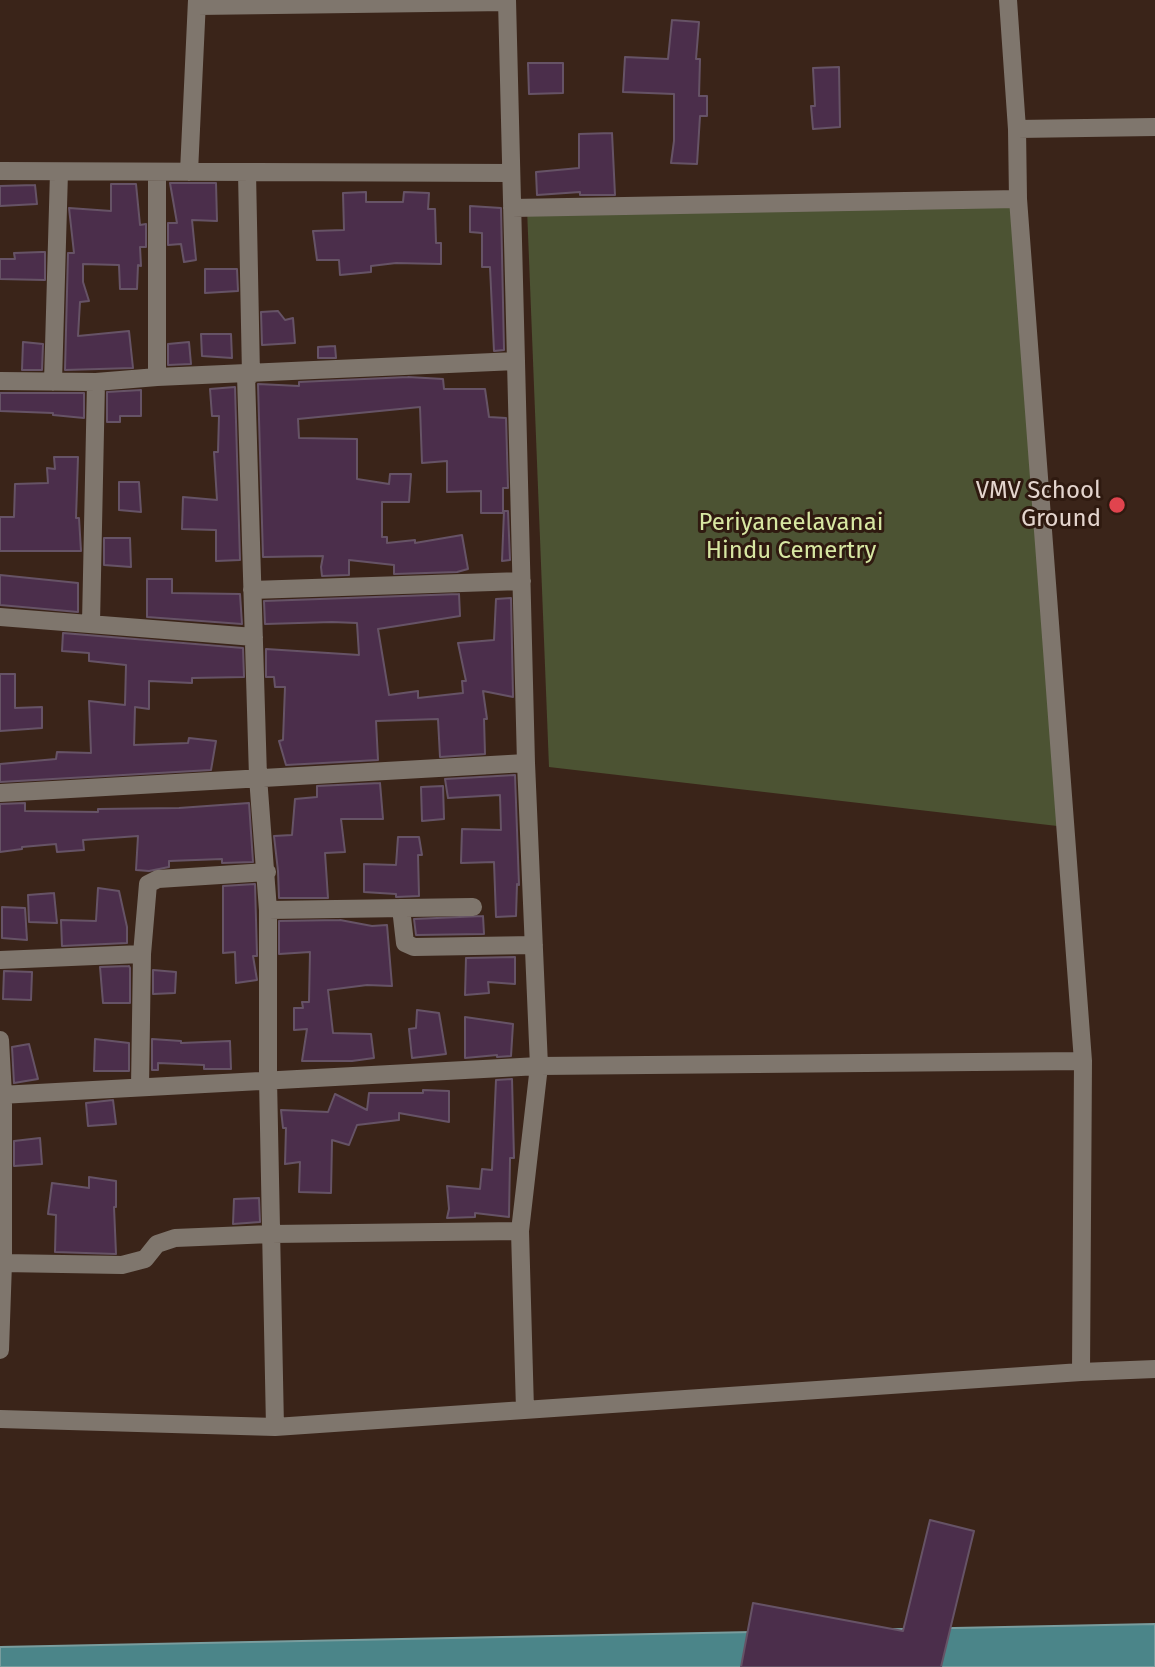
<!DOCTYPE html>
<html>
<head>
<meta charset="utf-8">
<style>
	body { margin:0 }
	canvas { display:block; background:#3a2419 }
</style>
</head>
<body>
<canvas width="1155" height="1667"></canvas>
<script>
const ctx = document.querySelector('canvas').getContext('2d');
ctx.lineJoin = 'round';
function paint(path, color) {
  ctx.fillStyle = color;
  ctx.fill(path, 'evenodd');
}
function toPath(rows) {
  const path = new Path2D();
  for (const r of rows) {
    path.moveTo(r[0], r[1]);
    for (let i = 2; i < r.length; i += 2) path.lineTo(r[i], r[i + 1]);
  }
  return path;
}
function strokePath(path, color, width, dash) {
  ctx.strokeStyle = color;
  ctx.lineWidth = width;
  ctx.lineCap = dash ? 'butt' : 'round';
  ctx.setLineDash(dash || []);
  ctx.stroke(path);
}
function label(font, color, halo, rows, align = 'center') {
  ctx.font = font + ' "Fira Sans",sans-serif';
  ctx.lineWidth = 6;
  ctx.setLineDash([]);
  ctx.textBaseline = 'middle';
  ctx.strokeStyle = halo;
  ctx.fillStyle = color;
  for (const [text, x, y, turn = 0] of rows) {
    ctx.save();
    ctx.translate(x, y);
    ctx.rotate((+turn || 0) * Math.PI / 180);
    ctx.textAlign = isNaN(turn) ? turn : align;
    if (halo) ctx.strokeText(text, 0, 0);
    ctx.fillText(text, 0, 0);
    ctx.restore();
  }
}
const green = toPath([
	[1018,199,1066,827,549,767,527,208]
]);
const water = toPath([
	[1155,1624,1155,1667,0,1667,0,1647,1155,1624]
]);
const building = toPath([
	[672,20,699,22,696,59,700,59,699,96,707,96,707,116,700,116,697,164,671,163,674,141,674,94,623,92,625,57,668,59,672,20],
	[528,63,563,63,563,93,529,94,528,63],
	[839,67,840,127,813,129,811,106,815,106,813,68,839,67],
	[612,133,615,195,580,195,580,192,537,195,536,172,579,168,579,134,612,133],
	[170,183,216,183,217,221,192,220,196,260,184,262,181,244,168,245,168,223,177,223,170,183],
	[111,184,136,184,140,225,146,224,146,247,140,247,141,266,138,265,137,289,120,289,119,265,83,264,83,282,89,301,80,302,78,336,129,331,133,368,65,370,68,253,74,253,69,208,111,211,111,184],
	[35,185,37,204,0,206,0,186,35,185],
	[366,192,366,202,403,202,404,192,429,193,428,209,435,209,436,243,441,243,441,264,396,263,371,266,371,272,340,275,339,260,317,260,313,231,344,230,343,193,366,192],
	[470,206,501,208,504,350,494,351,490,267,482,267,482,233,470,232,470,206],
	[42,252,45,252,45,280,0,279,0,259,15,259,14,253,42,252],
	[205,269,237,269,238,291,205,293,205,269],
	[278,311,285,320,293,318,295,343,262,345,261,312,278,311],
	[201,334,231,334,232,358,202,356,201,334],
	[23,342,43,344,42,370,22,370,23,342],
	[189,342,191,364,168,365,168,344,189,342],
	[335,346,336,358,318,358,318,347,335,346],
	[408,377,443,379,444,389,485,389,489,417,506,418,508,488,503,488,503,513,481,513,481,491,447,492,447,461,422,463,420,407,298,419,299,438,357,439,357,479,389,484,390,474,411,474,409,502,382,502,382,537,387,537,387,543,415,540,415,543,462,535,468,569,457,572,394,574,394,565,349,560,349,575,322,576,321,567,323,556,263,557,258,384,299,386,299,382,408,377],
	[235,387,240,560,216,561,216,530,182,529,183,497,217,500,214,452,218,452,219,416,212,416,210,389,235,387],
	[141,390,141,416,120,416,120,422,107,422,107,392,141,390],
	[0,393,84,393,84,418,53,415,53,413,0,411,0,393],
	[54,457,78,457,76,518,79,518,81,551,0,551,0,517,14,517,15,484,48,483,47,468,55,469,54,457],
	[119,482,139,482,141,512,119,510,119,482],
	[504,511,508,511,510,560,502,561,504,511],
	[104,538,130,538,131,567,104,565,104,538],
	[0,575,78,583,78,612,0,605,0,575],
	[147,579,172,579,172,593,240,594,242,624,147,617,147,579],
	[459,594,460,616,378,629,389,695,418,691,418,698,463,693,462,681,466,681,458,643,494,640,496,599,511,598,513,697,483,691,487,719,484,719,485,754,440,757,438,719,376,721,378,760,286,765,279,741,283,740,285,687,275,687,274,677,266,677,266,649,359,655,357,623,332,622,265,624,264,601,459,594],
	[63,633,243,648,244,677,192,678,192,683,149,681,149,709,135,707,134,745,188,743,189,738,216,741,211,770,0,782,0,764,56,759,57,752,91,753,89,701,125,705,126,665,89,661,89,653,62,651,63,633],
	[0,674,15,674,15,708,42,707,42,728,0,731,0,674],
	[515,775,519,885,517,884,516,916,496,917,494,862,461,863,462,829,501,830,500,795,448,798,445,779,515,775],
	[380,783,383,819,341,819,345,852,325,853,328,898,279,898,278,871,274,836,292,835,295,799,317,797,317,786,380,783],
	[443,786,444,819,422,821,421,787,443,786],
	[25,803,25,811,98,812,98,809,179,808,249,803,253,862,222,863,222,859,169,861,169,867,149,871,136,870,138,836,83,840,84,850,57,852,56,844,22,847,22,849,0,852,0,804,25,803],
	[398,837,419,837,422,855,418,855,419,896,396,897,396,894,364,892,364,864,396,865,398,837],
	[255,884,257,956,253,956,257,980,236,983,235,952,223,953,223,886,255,884],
	[98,888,119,891,127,927,127,943,62,946,61,920,96,921,98,888],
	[54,893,57,923,29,922,28,895,54,893],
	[2,907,25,908,27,940,2,938,2,907],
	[483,916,484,934,416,935,414,919,483,916],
	[340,920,372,926,387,925,392,986,367,985,328,990,333,1033,371,1034,374,1058,352,1061,302,1061,307,1029,294,1030,294,1008,303,1008,302,1002,309,1002,310,952,279,954,279,921,340,920],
	[515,957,515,984,488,982,489,993,465,995,466,958,515,957],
	[129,966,130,968,130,1003,103,1003,100,967,129,966],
	[153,970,176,972,175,993,153,994,153,970],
	[4,971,32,972,31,1000,3,999,4,971],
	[417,1010,439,1013,446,1054,412,1058,409,1029,416,1028,417,1010],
	[465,1017,513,1024,511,1056,497,1057,497,1055,465,1058,465,1017],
	[95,1039,129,1043,129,1071,94,1071,95,1039],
	[152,1039,181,1041,181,1043,230,1041,231,1069,204,1069,204,1065,158,1063,158,1070,152,1070,152,1039],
	[29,1044,38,1079,14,1083,12,1047,29,1044],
	[512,1079,514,1158,510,1158,509,1217,475,1213,475,1217,447,1218,449,1209,447,1186,480,1189,482,1169,492,1170,496,1080,512,1079],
	[423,1090,449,1091,449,1122,399,1113,399,1120,357,1125,349,1145,332,1140,331,1193,299,1192,300,1162,285,1164,286,1128,283,1128,281,1110,328,1112,335,1094,367,1110,369,1093,423,1093,423,1090],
	[113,1100,116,1124,88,1126,86,1103,113,1100],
	[40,1138,42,1164,14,1166,14,1141,40,1138],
	[89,1177,116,1181,116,1207,114,1207,116,1254,55,1252,56,1215,48,1214,52,1183,89,1188,89,1177],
	[259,1198,260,1222,233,1224,234,1199,259,1198],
	[930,1520,974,1531,941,1667,741,1667,753,1603,903,1631,930,1520]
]);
const minor = toPath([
	[507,0,526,763,539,1066,520,1231,525,1410],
	[1008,0,1017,129,1018,199,1083,1061,1081,1372],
	[197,6,507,2],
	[1017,129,1155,127],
	[0,171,511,173],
	[157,172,157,377],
	[189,172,197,0],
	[247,172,251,375],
	[512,208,1018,199],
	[246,375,258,777,268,910,268,1079,275,1427],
	[0,381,96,382,157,377,516,361],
	[53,382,59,172],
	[252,590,522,581],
	[0,617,254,637],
	[91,623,96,382],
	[0,793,526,763],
	[401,908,405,943,414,947,534,945],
	[268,910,473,907],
	[0,960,142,954],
	[0,1040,3,1095,3,1263,0,1350],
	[140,1087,142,954,148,884,158,879,267,872],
	[0,1095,539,1066,1083,1061],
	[3,1263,122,1265,145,1259,157,1244,175,1238,271,1234,520,1231],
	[0,1419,275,1427,1081,1372,1155,1369]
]);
const markers = [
	[1117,505,9,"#e0444e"]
];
const poiNames = [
	["VMV School",1101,491],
	["Ground",1101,519]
];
const parkNames = [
	["Periyaneelavanai",791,523],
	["Hindu Cemertry",791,551]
];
paint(green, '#4c5333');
paint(water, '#4b8589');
strokePath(water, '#799d9e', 2);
paint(building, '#4b2e4b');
strokePath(building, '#665366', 2);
strokePath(minor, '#7f766d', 18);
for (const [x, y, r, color] of markers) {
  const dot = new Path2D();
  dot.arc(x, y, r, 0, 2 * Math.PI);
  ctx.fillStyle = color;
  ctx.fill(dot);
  strokePath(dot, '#2f1a10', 2.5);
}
label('24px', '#e4d5ce', '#2f1a10', poiNames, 'right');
label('24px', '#d7e7a2', '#2f1a10', parkNames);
</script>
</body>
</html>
